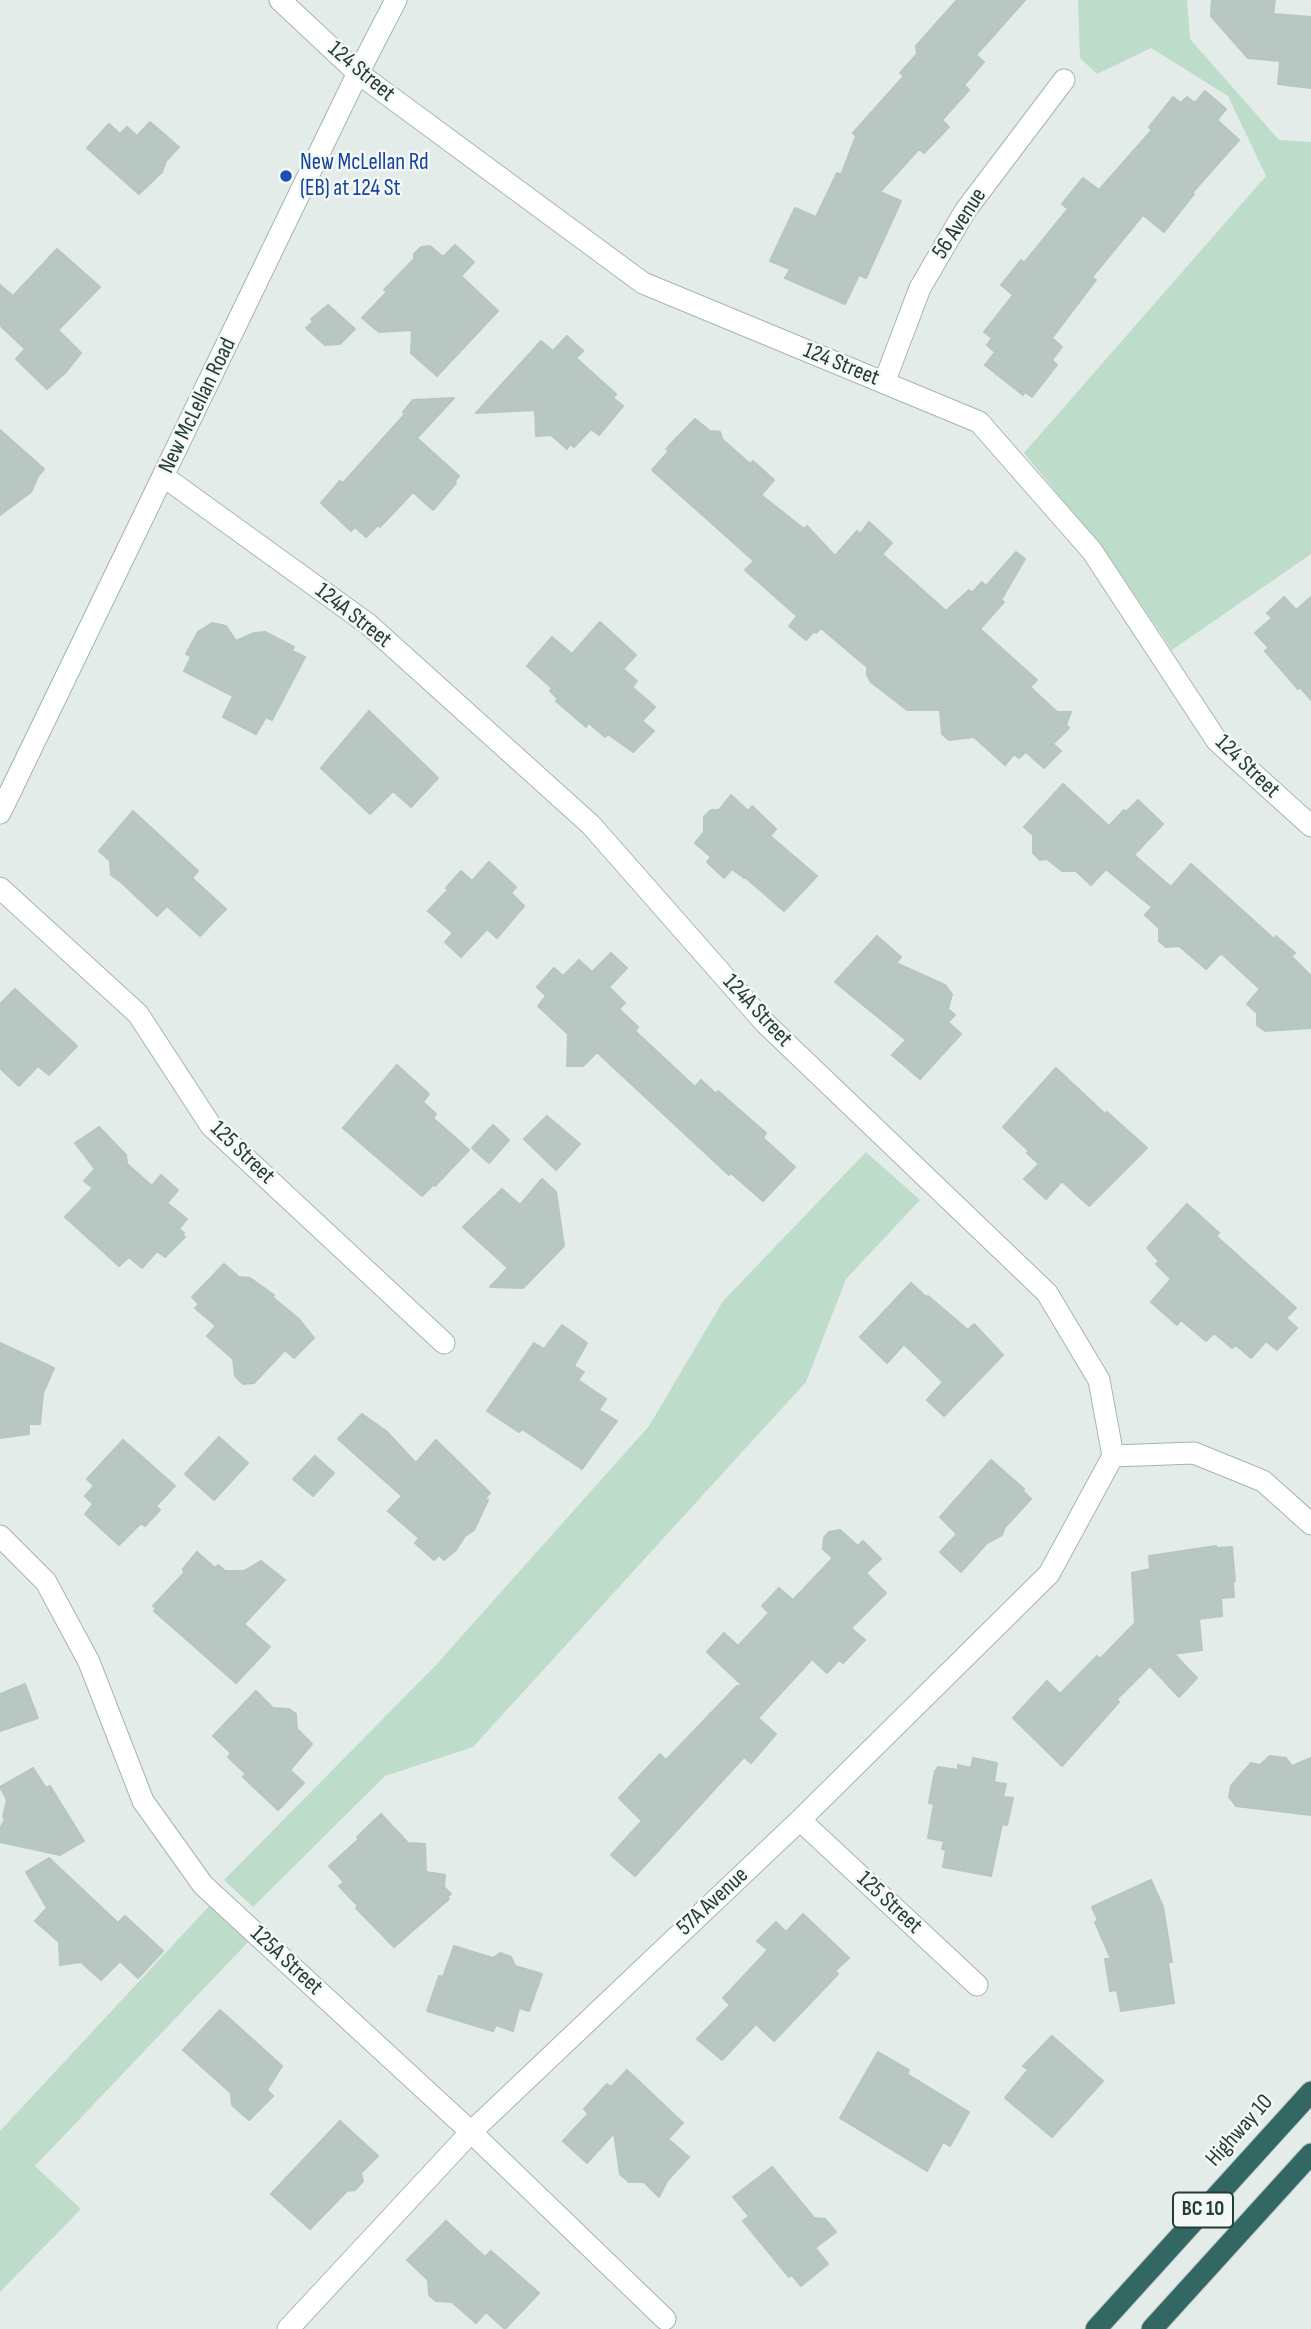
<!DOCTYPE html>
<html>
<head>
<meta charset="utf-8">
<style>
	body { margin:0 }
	canvas { display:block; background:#e4ece9 }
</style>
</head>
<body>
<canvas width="1311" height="2329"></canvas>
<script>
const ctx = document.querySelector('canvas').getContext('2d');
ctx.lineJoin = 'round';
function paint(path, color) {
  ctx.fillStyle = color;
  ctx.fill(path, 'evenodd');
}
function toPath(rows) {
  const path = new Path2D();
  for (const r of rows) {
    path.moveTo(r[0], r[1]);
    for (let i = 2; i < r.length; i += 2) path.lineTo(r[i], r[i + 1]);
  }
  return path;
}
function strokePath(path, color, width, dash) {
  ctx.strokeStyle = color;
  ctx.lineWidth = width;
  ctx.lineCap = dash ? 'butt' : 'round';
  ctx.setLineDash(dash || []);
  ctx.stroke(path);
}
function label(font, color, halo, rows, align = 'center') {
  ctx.font = font + ' "Sofia Sans Condensed",sans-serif';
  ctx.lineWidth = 5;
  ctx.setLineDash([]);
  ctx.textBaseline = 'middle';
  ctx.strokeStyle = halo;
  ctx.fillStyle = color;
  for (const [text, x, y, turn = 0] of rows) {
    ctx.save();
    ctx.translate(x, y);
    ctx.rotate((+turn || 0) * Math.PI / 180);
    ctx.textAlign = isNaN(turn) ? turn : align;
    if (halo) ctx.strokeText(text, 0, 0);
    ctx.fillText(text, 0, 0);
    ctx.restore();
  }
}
const green = toPath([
	[1078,0,1187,0,1190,39,1279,140,1311,142,1311,554,1172,650,1108,555,1024,453,1266,176,1228,96,1151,48,1097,74,1080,58],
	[866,1152,920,1200,846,1279,806,1382,473,1747,385,1776,253,1907,224,1880,436,1665,649,1426,723,1301],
	[211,1904,250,1940,35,2166,81,2209,0,2292,0,2131]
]);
const building = toPath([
	[957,0,1025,0,976,55,984,62,964,85,969,90,942,120,949,127,924,153,919,149,880,192,901,201,866,278,859,275,845,304,785,278,790,269,770,261,795,208,816,217,837,173,841,175,856,136,853,133,904,76,900,73,917,54,916,46,957,0],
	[1212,0,1275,0,1273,14,1311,17,1311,88,1278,84,1280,61,1248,58,1211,16,1212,0],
	[1205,91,1226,109,1217,120,1239,140,1192,193,1194,194,1164,232,1143,215,1092,277,1096,280,1052,338,1062,347,1052,360,1057,365,1032,397,1025,392,1023,395,985,365,995,352,987,345,992,338,984,332,1013,295,1001,285,1021,260,1024,263,1068,209,1062,204,1083,178,1099,190,1152,130,1149,127,1173,97,1181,103,1187,97,1195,103,1205,91],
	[150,122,179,147,166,161,162,172,139,194,87,148,109,124,120,134,127,127,137,136,150,122],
	[455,245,474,262,461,276,498,311,437,376,411,353,412,330,379,332,362,318,387,292,384,290,414,259,414,254,421,247,430,246,443,257,455,245],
	[57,249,100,287,58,330,81,353,66,372,47,389,16,359,25,349,0,325,0,285,13,296,57,249],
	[328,305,355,329,340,344,325,345,306,328,313,322,311,319,328,305],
	[567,336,583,351,576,358,616,394,613,398,623,406,599,435,591,429,574,447,570,444,567,449,551,435,536,436,535,410,476,413,541,341,553,351,567,336],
	[454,398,417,438,459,476,454,482,456,483,433,510,413,492,380,527,378,525,366,537,355,527,351,531,321,503,340,481,343,483,405,414,403,412,413,400,454,398],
	[695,419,710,431,720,432,722,439,750,464,753,461,774,480,761,495,804,529,807,526,835,556,857,531,860,534,869,522,892,543,882,554,946,611,969,590,972,593,982,582,986,586,1016,552,1025,559,1001,600,1004,602,980,629,1037,680,1030,687,1057,712,1071,712,1066,725,1069,728,1053,744,1061,751,1044,768,1026,752,1019,758,1014,754,1005,765,974,737,949,740,942,734,940,710,907,710,871,682,867,675,867,667,821,628,816,633,814,631,806,640,789,626,797,616,745,570,754,561,652,470,669,451,666,449,695,419],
	[0,430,44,469,38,476,31,492,0,515,0,430],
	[1284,597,1296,610,1311,597,1311,700,1300,687,1298,689,1265,651,1269,648,1255,633,1272,618,1267,613,1284,597],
	[600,622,636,655,623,669,637,681,632,687,655,707,642,721,654,731,633,752,608,734,605,737,589,723,586,727,556,701,558,699,550,691,552,688,527,666,552,637,572,654,600,622],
	[212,623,226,626,236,641,254,633,265,632,294,647,292,651,305,657,272,720,266,717,256,734,223,717,233,696,184,671,191,657,186,654,198,632,212,623],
	[369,711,438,778,411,807,393,791,370,814,321,768,369,711],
	[1063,784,1109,826,1124,810,1126,812,1138,800,1163,824,1134,855,1171,887,1191,864,1274,939,1276,936,1295,953,1291,956,1311,976,1311,1028,1265,1031,1257,1025,1257,1013,1247,1004,1260,989,1221,953,1206,969,1179,946,1166,947,1159,941,1159,928,1145,915,1152,907,1106,869,1091,885,1076,871,1062,871,1047,859,1040,860,1033,853,1033,835,1024,827,1063,784],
	[731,795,748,811,752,806,776,829,770,836,817,876,784,911,745,877,744,878,732,869,724,878,707,862,711,857,695,843,704,832,704,817,711,810,719,810,731,795],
	[133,811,198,871,192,878,226,909,200,936,167,906,157,916,121,882,111,875,110,861,99,851,133,811],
	[489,862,516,887,511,893,524,906,497,938,487,929,461,957,445,942,453,933,428,911,448,890,446,888,461,871,472,881,489,862],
	[877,936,901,957,896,963,945,985,952,994,948,1009,955,1015,948,1022,961,1034,920,1079,892,1055,906,1040,835,982,877,936],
	[611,953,627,968,609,987,625,1003,619,1009,638,1027,635,1031,695,1087,701,1080,716,1094,718,1091,766,1133,763,1138,795,1167,763,1201,731,1173,729,1175,597,1052,583,1066,567,1066,568,1034,538,1006,546,996,537,987,554,968,563,976,579,960,592,972,611,953],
	[15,989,77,1046,49,1075,38,1066,19,1086,0,1068,0,1004,15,989],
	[397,1065,429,1094,423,1102,436,1114,433,1118,469,1150,435,1186,434,1184,422,1196,343,1128,397,1065],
	[1056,1068,1105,1114,1107,1112,1147,1148,1089,1206,1062,1181,1046,1199,1024,1179,1039,1164,1027,1153,1029,1151,1003,1127,1056,1068],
	[547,1116,580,1144,556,1170,524,1139,547,1116],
	[493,1125,509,1140,489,1163,472,1148,493,1125],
	[99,1127,126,1155,127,1164,152,1186,161,1175,178,1190,167,1203,187,1219,179,1229,184,1233,182,1235,185,1237,165,1257,157,1251,142,1268,129,1257,119,1266,65,1217,93,1188,84,1181,95,1169,75,1143,99,1127],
	[542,1179,556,1192,564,1246,523,1288,490,1287,508,1268,463,1227,502,1189,520,1205,542,1179],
	[1187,1204,1219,1233,1216,1236,1296,1308,1286,1318,1297,1328,1277,1350,1266,1341,1251,1358,1236,1345,1232,1348,1214,1333,1206,1341,1181,1320,1177,1325,1151,1302,1171,1279,1156,1264,1159,1261,1147,1248,1187,1204],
	[224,1264,239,1277,250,1278,274,1295,272,1297,299,1319,314,1338,294,1358,285,1350,254,1383,243,1384,235,1376,233,1359,207,1336,216,1326,195,1308,199,1304,192,1297,224,1264],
	[911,1283,926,1297,928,1296,968,1330,974,1324,1003,1355,944,1416,927,1400,943,1382,904,1344,887,1363,860,1337,911,1283],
	[562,1325,587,1343,574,1366,584,1372,578,1380,606,1399,599,1410,617,1421,582,1469,522,1429,519,1432,487,1411,534,1343,544,1349,562,1325],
	[0,1343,54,1368,43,1393,40,1424,29,1424,29,1434,0,1438,0,1343],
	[362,1414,386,1431,416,1463,436,1440,490,1493,485,1498,488,1500,474,1530,465,1536,456,1550,444,1560,439,1555,434,1560,415,1543,419,1538,388,1511,402,1496,338,1439,362,1414],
	[219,1437,248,1463,214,1500,185,1474,219,1437],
	[123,1440,175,1486,156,1506,160,1510,145,1526,141,1523,119,1545,85,1514,93,1504,85,1496,94,1486,87,1479,123,1440],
	[315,1456,334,1473,313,1496,293,1479,315,1456],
	[991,1460,1024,1489,1023,1491,1031,1499,1005,1527,1002,1535,986,1544,961,1572,940,1552,957,1534,940,1517,991,1460],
	[840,1530,858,1546,863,1541,881,1559,866,1573,886,1593,851,1628,865,1640,843,1663,839,1660,827,1673,812,1659,758,1718,776,1734,751,1763,744,1757,635,1876,611,1855,642,1821,619,1798,660,1754,666,1760,737,1686,743,1686,707,1652,724,1633,738,1646,769,1613,762,1606,779,1588,793,1600,833,1558,823,1549,824,1538,829,1532,840,1530],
	[1216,1546,1216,1548,1232,1547,1235,1581,1233,1582,1234,1597,1221,1598,1222,1616,1199,1619,1202,1650,1174,1654,1197,1678,1179,1697,1150,1666,1117,1699,1119,1702,1062,1766,1013,1718,1047,1681,1060,1694,1097,1656,1100,1659,1135,1623,1132,1573,1150,1569,1149,1556,1216,1546],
	[197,1552,215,1568,218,1565,225,1571,244,1571,261,1561,285,1580,244,1624,270,1647,236,1683,154,1611,156,1609,153,1606,184,1573,183,1569,197,1552],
	[25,1684,38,1718,0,1731,0,1694,25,1684],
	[256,1691,273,1708,289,1709,296,1714,297,1729,312,1744,290,1770,304,1783,278,1810,243,1777,246,1774,228,1757,231,1753,213,1736,256,1691],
	[1270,1756,1286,1758,1292,1766,1311,1758,1311,1815,1236,1806,1229,1797,1231,1786,1251,1763,1260,1765,1270,1756],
	[973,1758,997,1763,994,1782,1006,1784,1003,1797,1013,1798,1007,1825,1002,1824,991,1876,943,1867,946,1850,942,1849,944,1841,928,1838,934,1804,929,1803,935,1771,938,1767,958,1770,958,1765,971,1768,973,1758],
	[33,1768,46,1788,50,1786,84,1841,60,1855,0,1842,0,1829,5,1819,3,1817,7,1800,0,1787,33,1768],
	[381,1814,408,1843,425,1844,426,1872,445,1875,444,1887,451,1894,447,1897,449,1899,394,1947,356,1908,358,1906,339,1886,344,1882,329,1866,359,1839,357,1837,381,1814],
	[49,1858,118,1923,125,1916,163,1951,138,1978,120,1961,101,1980,81,1962,60,1965,59,1942,35,1921,47,1908,26,1872,49,1858],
	[1151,1880,1163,1907,1172,1962,1168,1962,1174,2003,1121,2011,1117,1990,1110,1991,1105,1959,1111,1959,1095,1922,1098,1920,1092,1907,1151,1880],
	[803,1914,849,1958,835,1971,838,1974,774,2041,756,2024,722,2060,697,2039,730,2005,723,1998,768,1950,757,1941,776,1922,786,1932,803,1914],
	[454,1946,493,1958,500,1953,511,1957,515,1966,542,1974,529,2011,519,2008,513,2031,496,2025,493,2031,427,2011,439,1976,443,1977,454,1946],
	[220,2010,282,2066,267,2090,273,2096,249,2120,232,2105,231,2093,183,2050,220,2010],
	[1052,2036,1103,2081,1052,2137,1005,2098,1028,2070,1023,2066,1052,2036],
	[878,2052,909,2070,907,2074,969,2112,950,2146,943,2142,927,2171,840,2118,878,2052],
	[627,2070,683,2123,668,2139,689,2157,667,2181,659,2197,644,2182,629,2182,620,2174,614,2133,587,2163,563,2141,588,2114,584,2109,607,2084,611,2087,627,2070],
	[340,2121,378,2156,361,2173,363,2181,355,2190,347,2191,310,2229,271,2194,340,2121],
	[772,2167,814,2218,825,2219,836,2232,815,2248,828,2264,801,2286,792,2275,789,2277,743,2221,749,2216,733,2197,772,2167],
	[446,2221,485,2257,491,2251,539,2293,505,2329,486,2312,476,2323,452,2302,436,2301,429,2295,428,2280,407,2260,446,2221]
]);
const minor = toPath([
	[280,0,358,73,643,283,979,422,1092,551,1217,741,1311,826],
	[884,383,920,288,965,211,1064,80],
	[163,476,368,624,591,825,766,1024,1047,1293,1099,1380,1113,1456,1194,1453,1263,1481,1311,1524],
	[0,813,353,83,396,0],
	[0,888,138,1014,211,1126,444,1343],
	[0,1536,46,1582,89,1662,143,1801,203,1885,471,2132,665,2319],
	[800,1820,977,1985],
	[288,2329,471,2132,800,1820,1049,1574,1113,1456]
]);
const highway = toPath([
	[1096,2329,1311,2092],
	[1152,2329,1311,2154]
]);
const markers = [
	[286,176,7,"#1a4fb4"]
];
const shields = [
	[1203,2210,60]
];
const shieldNames = [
	["BC 10",1203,2210]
];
const streetNames = [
	["124 Street",361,72,40],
	["56 Avenue",960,224,-57],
	["124 Street",841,365,22],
	["New McLellan Road",198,406,-64],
	["124A Street",353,616,38],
	["124 Street",1247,767,44],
	["124A Street",757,1011,47],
	["125 Street",242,1153,44],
	["57A Avenue",713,1902,-43],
	["125 Street",889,1903,43],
	["125A Street",286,1961,43],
	["Highway 10",1240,2131,-48]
];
const transitNames = [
	["New McLellan Rd",300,163],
	["(EB) at 124 St",300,189]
];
paint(green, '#bedcca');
paint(building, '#b9c7c3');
strokePath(building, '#b6c6c1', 2);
strokePath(minor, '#a7b4b1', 23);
strokePath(highway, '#c2c9c8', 23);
strokePath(minor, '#fff', 21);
strokePath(highway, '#326763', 21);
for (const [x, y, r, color] of markers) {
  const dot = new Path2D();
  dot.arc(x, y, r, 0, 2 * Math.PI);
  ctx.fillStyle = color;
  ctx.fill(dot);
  strokePath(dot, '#f4f9f7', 2.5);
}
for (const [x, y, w] of shields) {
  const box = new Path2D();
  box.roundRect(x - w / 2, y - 17.5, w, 35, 5);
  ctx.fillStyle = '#f4f9f7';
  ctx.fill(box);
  strokePath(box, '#243d39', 2);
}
label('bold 21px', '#243d39', null, shieldNames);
label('23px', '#243d39', '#f4f9f7', streetNames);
label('23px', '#164399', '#f4f9f7', transitNames, 'left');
</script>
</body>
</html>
